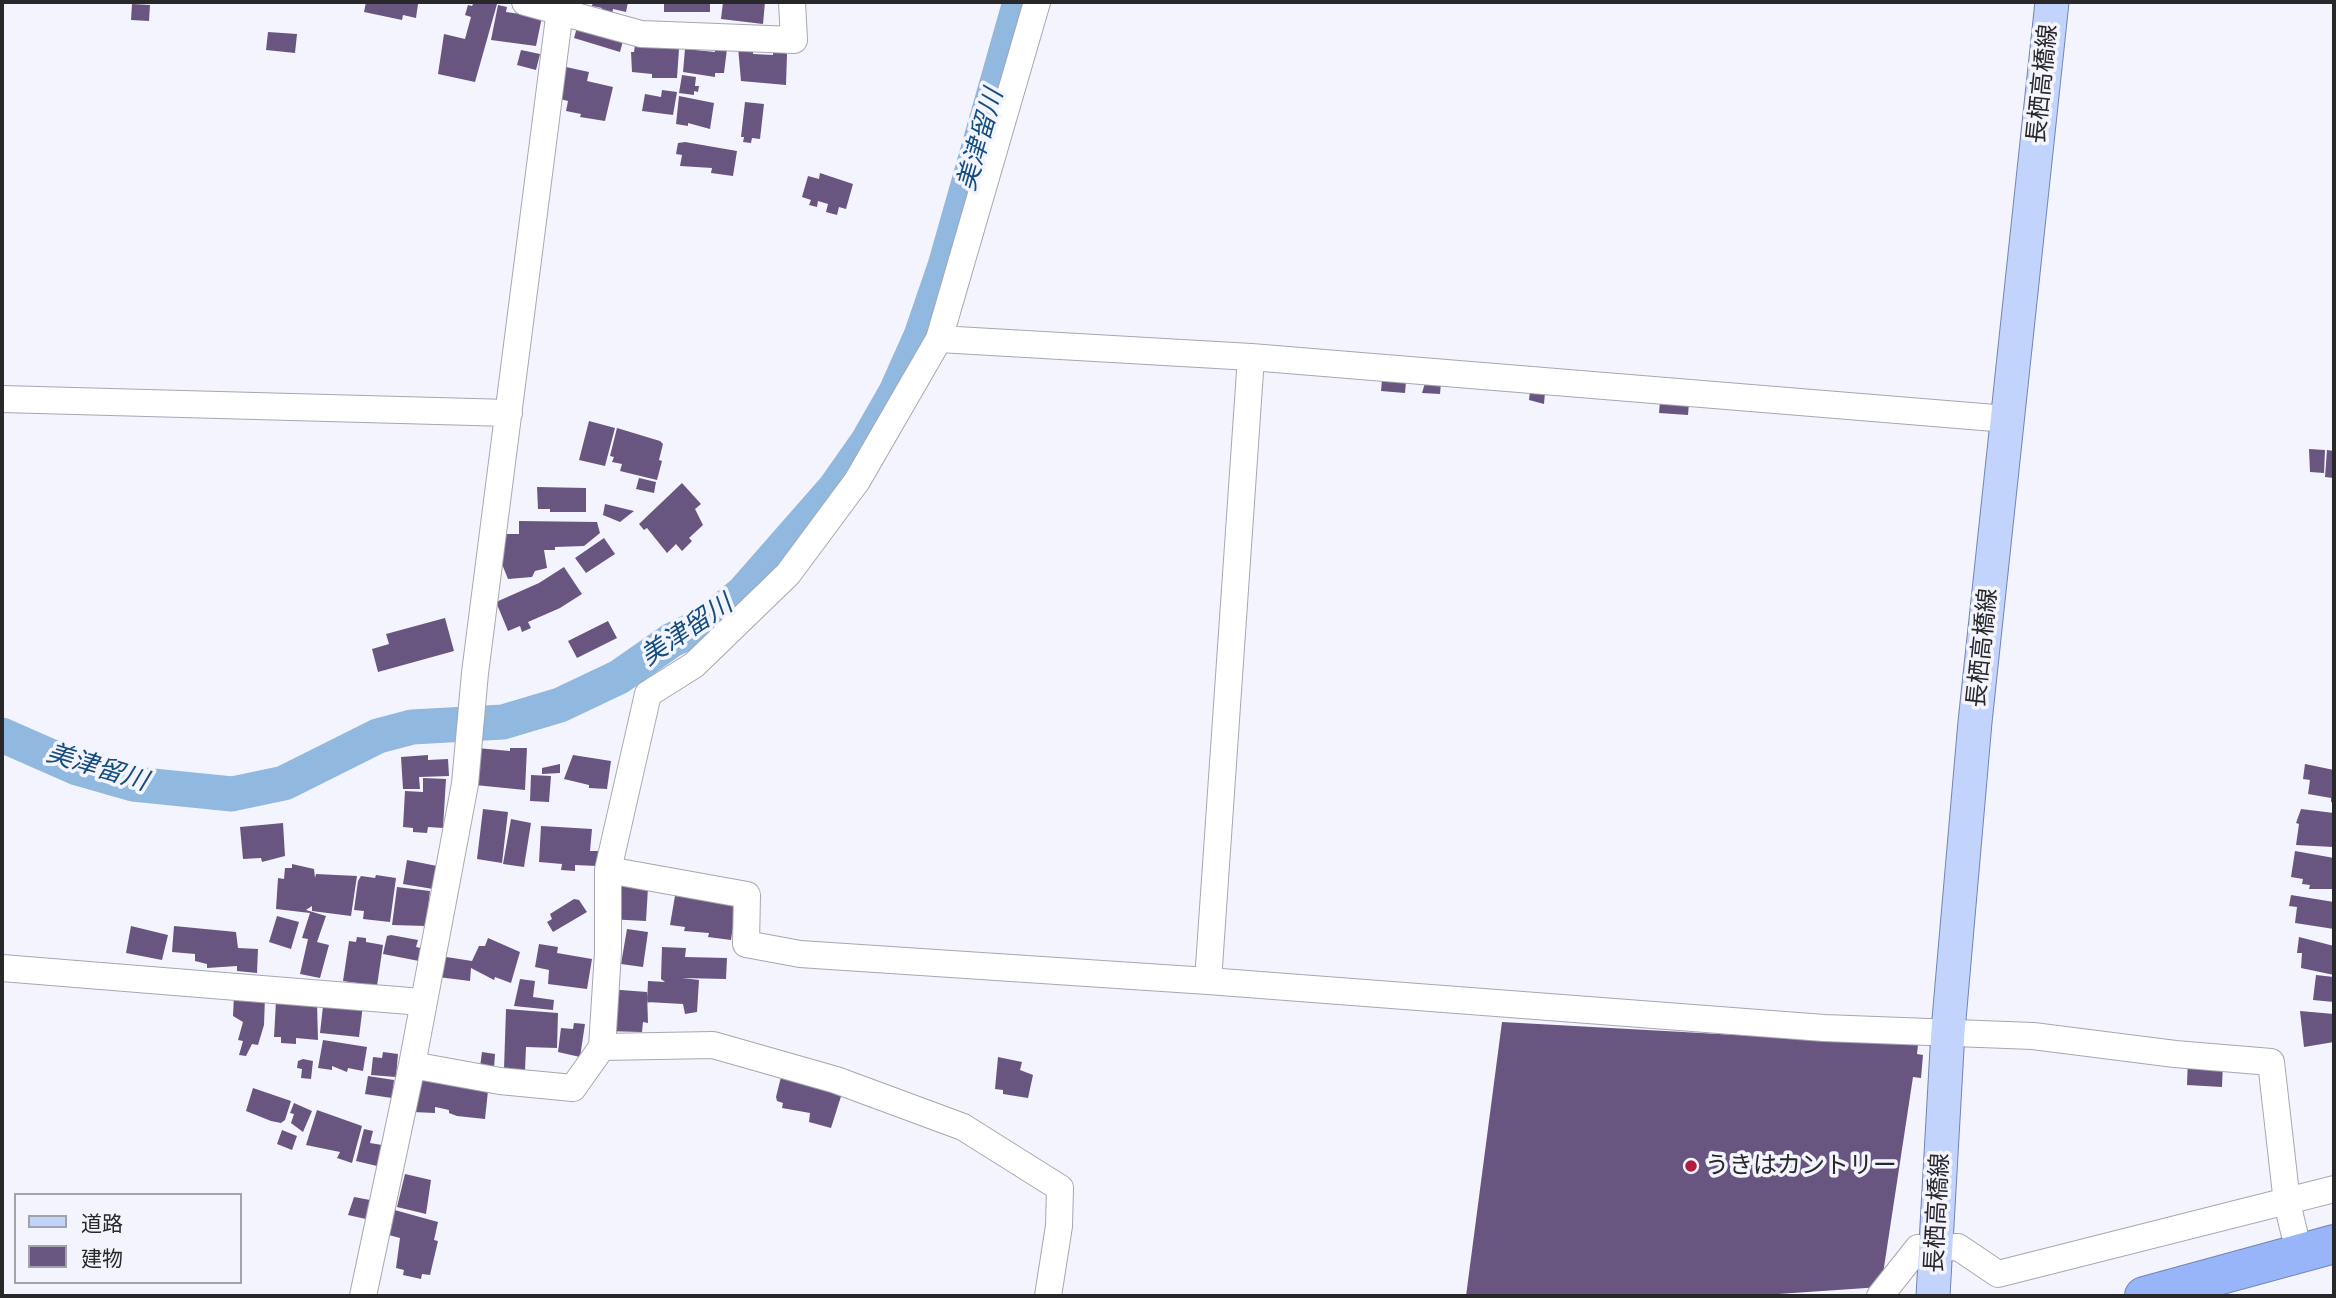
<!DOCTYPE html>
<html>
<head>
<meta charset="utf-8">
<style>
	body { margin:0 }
	#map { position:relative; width:2336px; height:1298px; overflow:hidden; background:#f4f4fe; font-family:"Fira Sans Condensed","Noto Sans JP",sans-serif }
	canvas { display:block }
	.frame { position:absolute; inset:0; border:4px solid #28282b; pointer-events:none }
	.legend { position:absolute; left:14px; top:1193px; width:228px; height:91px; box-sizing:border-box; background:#f4f4fe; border:2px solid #a2a2aa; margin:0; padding:9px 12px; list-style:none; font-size:21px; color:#28282b }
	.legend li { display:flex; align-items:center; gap:14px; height:35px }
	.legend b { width:35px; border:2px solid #a2a2aa }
</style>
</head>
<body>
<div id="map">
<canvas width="2336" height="1298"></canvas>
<div class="frame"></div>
<ul class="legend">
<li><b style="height:9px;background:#c2d3fc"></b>道路</li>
<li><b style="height:19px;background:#685680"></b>建物</li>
</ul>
</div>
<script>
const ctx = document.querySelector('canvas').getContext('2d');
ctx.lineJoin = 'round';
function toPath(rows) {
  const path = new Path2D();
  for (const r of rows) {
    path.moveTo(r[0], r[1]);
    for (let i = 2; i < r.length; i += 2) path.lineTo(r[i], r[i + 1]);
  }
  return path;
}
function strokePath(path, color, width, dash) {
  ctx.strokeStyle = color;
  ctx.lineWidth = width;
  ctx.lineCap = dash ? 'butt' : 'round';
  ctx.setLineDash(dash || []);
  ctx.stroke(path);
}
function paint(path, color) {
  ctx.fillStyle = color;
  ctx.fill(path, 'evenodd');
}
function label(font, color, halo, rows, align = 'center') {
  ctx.font = font + ' "Fira Sans Condensed","Noto Sans JP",sans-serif';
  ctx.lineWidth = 7;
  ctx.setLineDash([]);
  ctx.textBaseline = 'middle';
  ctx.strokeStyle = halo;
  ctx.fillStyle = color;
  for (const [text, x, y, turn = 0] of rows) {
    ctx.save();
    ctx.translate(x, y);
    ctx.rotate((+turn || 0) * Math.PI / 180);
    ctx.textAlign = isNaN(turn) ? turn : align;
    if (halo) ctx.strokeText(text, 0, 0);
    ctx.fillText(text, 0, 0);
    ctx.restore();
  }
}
const river = toPath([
	[2,735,77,768,133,784,232,794,284,783,378,736,412,727,503,722,560,705,619,677,672,640,707,623,743,593,835,488,868,441,896,392,921,336,945,266,1020,2]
]);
const building = toPath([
	[366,2,410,2,418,4,416,18,403,15,402,20,364,12],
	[474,2,497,4,475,82,438,74,444,34,465,39,471,17,465,15,468,5,472,6],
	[593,2,628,2,626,12,613,9,612,16,600,14,602,8,592,6],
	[664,2,710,2,710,12,664,12],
	[723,2,765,2,763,24,721,19],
	[132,4,150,5,149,21,131,20],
	[498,5,507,7,506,12,542,17,536,46,491,40],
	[578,24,624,37,620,52,574,38],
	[268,32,297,34,295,53,266,50],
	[635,45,679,49,677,78,652,78,652,74,632,72,631,52,634,52],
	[738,47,753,48,753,54,773,55,773,49,787,54,786,85,741,81],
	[715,48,727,49,724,73,715,73,715,77,683,72,685,49,715,52],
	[521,50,540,54,536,70,517,65],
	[566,67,589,72,587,81,613,87,605,121,580,117,581,114,566,111,568,101,560,99],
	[682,75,696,77,695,86,699,86,698,92,694,91,694,95,679,93],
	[662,90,677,92,673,115,642,111,645,94,661,97],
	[679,96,714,103,710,129,688,123,688,126,676,124],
	[745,102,764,104,760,139,752,138,751,143,743,142,744,137,741,137],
	[685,142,737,151,733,176,711,173,712,168,680,166,682,155,676,154,678,143],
	[820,173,853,184,846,209,839,207,837,215,826,212,828,204,818,201,817,207,809,205,811,200,802,197,808,176,819,179],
	[1382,380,1406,382,1405,393,1381,391],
	[1425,383,1441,383,1440,394,1422,393],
	[1530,391,1545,392,1544,404,1529,400],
	[1660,401,1689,403,1688,415,1659,413],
	[589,421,615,428,605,466,579,460],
	[617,428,660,441,663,444,659,460,662,461,657,480,620,471,622,464,612,462,614,457,610,456],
	[2309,449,2325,450,2324,473,2310,472],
	[2327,450,2334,451,2334,478,2325,477],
	[639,478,656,482,654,493,636,489],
	[682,483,701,504,695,509,703,525,689,538,692,541,682,551,676,544,667,553,647,528,644,530,639,524],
	[537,487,586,488,586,512,550,512,550,509,538,509],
	[605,504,634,511,620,522,603,515],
	[519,521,597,522,600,533,584,546,555,547,555,550,544,550,547,568,535,571,532,577,508,579,502,564,503,543,505,534,519,534],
	[604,538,615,554,586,573,575,558],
	[564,567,582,594,560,608,528,622,531,628,522,632,520,626,508,631,496,602,539,583],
	[445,618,454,651,378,672,372,649,389,644,386,634],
	[608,621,617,638,577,658,568,641],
	[477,748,510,751,510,748,527,748,525,790,475,785],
	[428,755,428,760,448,759,449,776,419,777,420,789,403,789,401,757],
	[573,755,611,761,607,789,589,788,589,785,564,779],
	[560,764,560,773,542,774,542,768],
	[2305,764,2334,770,2334,803,2331,802,2331,798,2308,794,2310,780,2303,779],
	[531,775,551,776,549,802,530,801],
	[423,778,446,779,443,828,428,827,427,833,413,832,413,828,403,827,405,791,423,792],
	[483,809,508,812,502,863,477,859],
	[2301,809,2334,813,2333,847,2296,845,2299,824,2296,823],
	[511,819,531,823,524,867,503,864],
	[283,823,285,856,262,862,261,858,243,859,240,827],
	[541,826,592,829,590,851,598,851,597,866,575,865,575,871,561,870,562,864,539,862],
	[2295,851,2334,858,2334,889,2309,889,2310,885,2302,884,2303,879,2291,877],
	[407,860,437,866,433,889,403,884],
	[292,864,314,869,315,878,316,874,357,876,351,916,312,911,312,906,306,910,326,916,317,942,329,945,320,978,300,974,308,939,302,938,310,913,276,909,278,878,284,879,285,868,292,868],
	[376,875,396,878,390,922,363,919,364,911,354,910,358,881,361,876,375,878],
	[609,884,648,888,646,921,607,919],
	[397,887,430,891,426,926,392,925],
	[676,890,736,906,731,940,708,937,709,933,684,931,685,927,670,925],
	[2291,895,2334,902,2334,929,2295,923,2297,907,2289,906],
	[574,899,579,900,587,912,553,932,547,922,552,919,550,914],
	[277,916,299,922,291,949,269,942],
	[131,926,168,935,162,960,126,953],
	[174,926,236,932,238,948,258,949,257,973,237,971,237,966,207,968,207,964,195,961,195,954,172,952],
	[627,929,648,932,643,967,621,964],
	[391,935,418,940,416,947,421,948,419,961,383,954,387,936],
	[357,937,366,938,366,942,383,945,377,986,343,981,349,941,356,942],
	[2299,937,2334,946,2334,975,2301,968,2302,953,2297,953],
	[488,938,520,952,511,983,495,977,494,980,471,968,470,981,438,977,440,956,472,961,479,946,485,946],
	[539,944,558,947,557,953,592,959,587,989,548,984,549,970,535,967],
	[662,947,686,948,685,957,727,958,726,979,682,978,699,980,697,1012,685,1014,683,1004,647,1002,648,981,665,982,661,979],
	[2316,975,2334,977,2334,1002,2313,1000],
	[520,979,535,981,533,997,554,1000,553,1010,514,1006],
	[608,989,647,992,648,1023,643,1022,642,1032,604,1031],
	[234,995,265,997,264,1025,258,1045,252,1044,246,1056,239,1055,243,1041,238,1040,243,1022,233,1016],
	[324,997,363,1005,359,1037,320,1033],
	[276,1001,317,1003,318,1040,296,1038,296,1044,281,1043,281,1037,274,1037],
	[506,1009,558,1013,557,1048,526,1047,525,1070,504,1069],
	[2300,1011,2334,1014,2334,1042,2304,1047],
	[1502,1022,1918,1045,1917,1054,1923,1055,1921,1078,1913,1077,1881,1287,1749,1296,1466,1296],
	[574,1023,585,1024,580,1057,558,1052,561,1028,573,1029],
	[323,1040,367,1047,363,1071,348,1068,347,1072,332,1066,332,1070,318,1068],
	[383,1052,398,1054,396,1077,371,1075,373,1057,382,1058],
	[482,1052,495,1054,494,1068,480,1067],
	[998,1057,1022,1062,1020,1070,1033,1075,1028,1098,1003,1094,1003,1090,995,1089],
	[2188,1058,2223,1060,2222,1087,2187,1085],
	[303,1059,313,1061,311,1079,301,1078,302,1069,297,1068,298,1061],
	[782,1073,843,1090,831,1128,809,1122,810,1113,782,1108,783,1103,777,1101,776,1097],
	[368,1076,394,1080,392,1098,365,1094],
	[416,1078,488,1091,485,1119,457,1116,449,1113,449,1110,440,1108,435,1107,435,1113,413,1112],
	[253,1088,291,1101,285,1120,281,1123,271,1121,246,1111],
	[294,1103,312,1111,303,1132,291,1123,294,1114,290,1113],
	[317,1110,362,1126,352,1163,337,1158,340,1152,306,1145],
	[364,1129,373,1131,370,1143,382,1145,377,1166,356,1161],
	[282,1130,297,1136,292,1150,277,1144],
	[405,1174,431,1180,426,1214,397,1207],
	[354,1197,370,1200,366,1219,348,1215],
	[391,1209,438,1222,434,1240,438,1241,430,1275,422,1274,421,1279,403,1275,404,1270,396,1268,400,1238,385,1234]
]);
const minor = toPath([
	[525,2,641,34,794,40,792,2],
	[939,339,1251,357,2007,419],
	[2,399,509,413],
	[608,870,747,895,746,944,800,954,1208,981,1824,1028,2033,1036,2175,1054,2271,1062,2287,1203,2299,1252],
	[2,968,422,1002],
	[1208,981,1251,357],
	[602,1047,713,1045,836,1080,963,1127,1060,1188,1059,1226,1048,1296],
	[412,1065,500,1081,573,1088,602,1047,608,952,608,870,648,694,694,665,788,574,857,481,939,339,1037,2],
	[363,1296,412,1065,465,784,475,673,561,2],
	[1880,1296,1918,1248,1958,1247,1998,1274,2334,1189]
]);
const major = toPath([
	[1933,1296,1948,1031,1975,722,2052,2]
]);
const highway = toPath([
	[2144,1296,2334,1244]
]);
const markers = [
	[1691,1166,7,"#b01d3e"]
];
const streetNames = [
	["長栖高橋線",2043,84,-84],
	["長栖高橋線",1983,648,-84],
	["長栖高橋線",1938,1213,-87]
];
const poiNames = [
	["うきはカントリー",1705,1166]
];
const waterNames = [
	["美津留川",981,140,-74],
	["美津留川",687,631,-34],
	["美津留川",97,768,17]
];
strokePath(river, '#91b8df', 35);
paint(building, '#685680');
strokePath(minor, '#a6a7b0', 28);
strokePath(major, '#7184b2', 35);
strokePath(highway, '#7184b2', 40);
strokePath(minor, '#fff', 26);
strokePath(major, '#c2d3fc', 33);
strokePath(highway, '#99b5fa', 38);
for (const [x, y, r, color] of markers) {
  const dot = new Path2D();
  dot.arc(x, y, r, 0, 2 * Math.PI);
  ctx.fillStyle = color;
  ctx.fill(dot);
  strokePath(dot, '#f4f4fe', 2.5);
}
label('24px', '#28282b', '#f4f4fe', streetNames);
label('24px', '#28282b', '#f4f4fe', poiNames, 'left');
label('italic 26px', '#144e7e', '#f4f4fe', waterNames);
</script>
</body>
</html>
